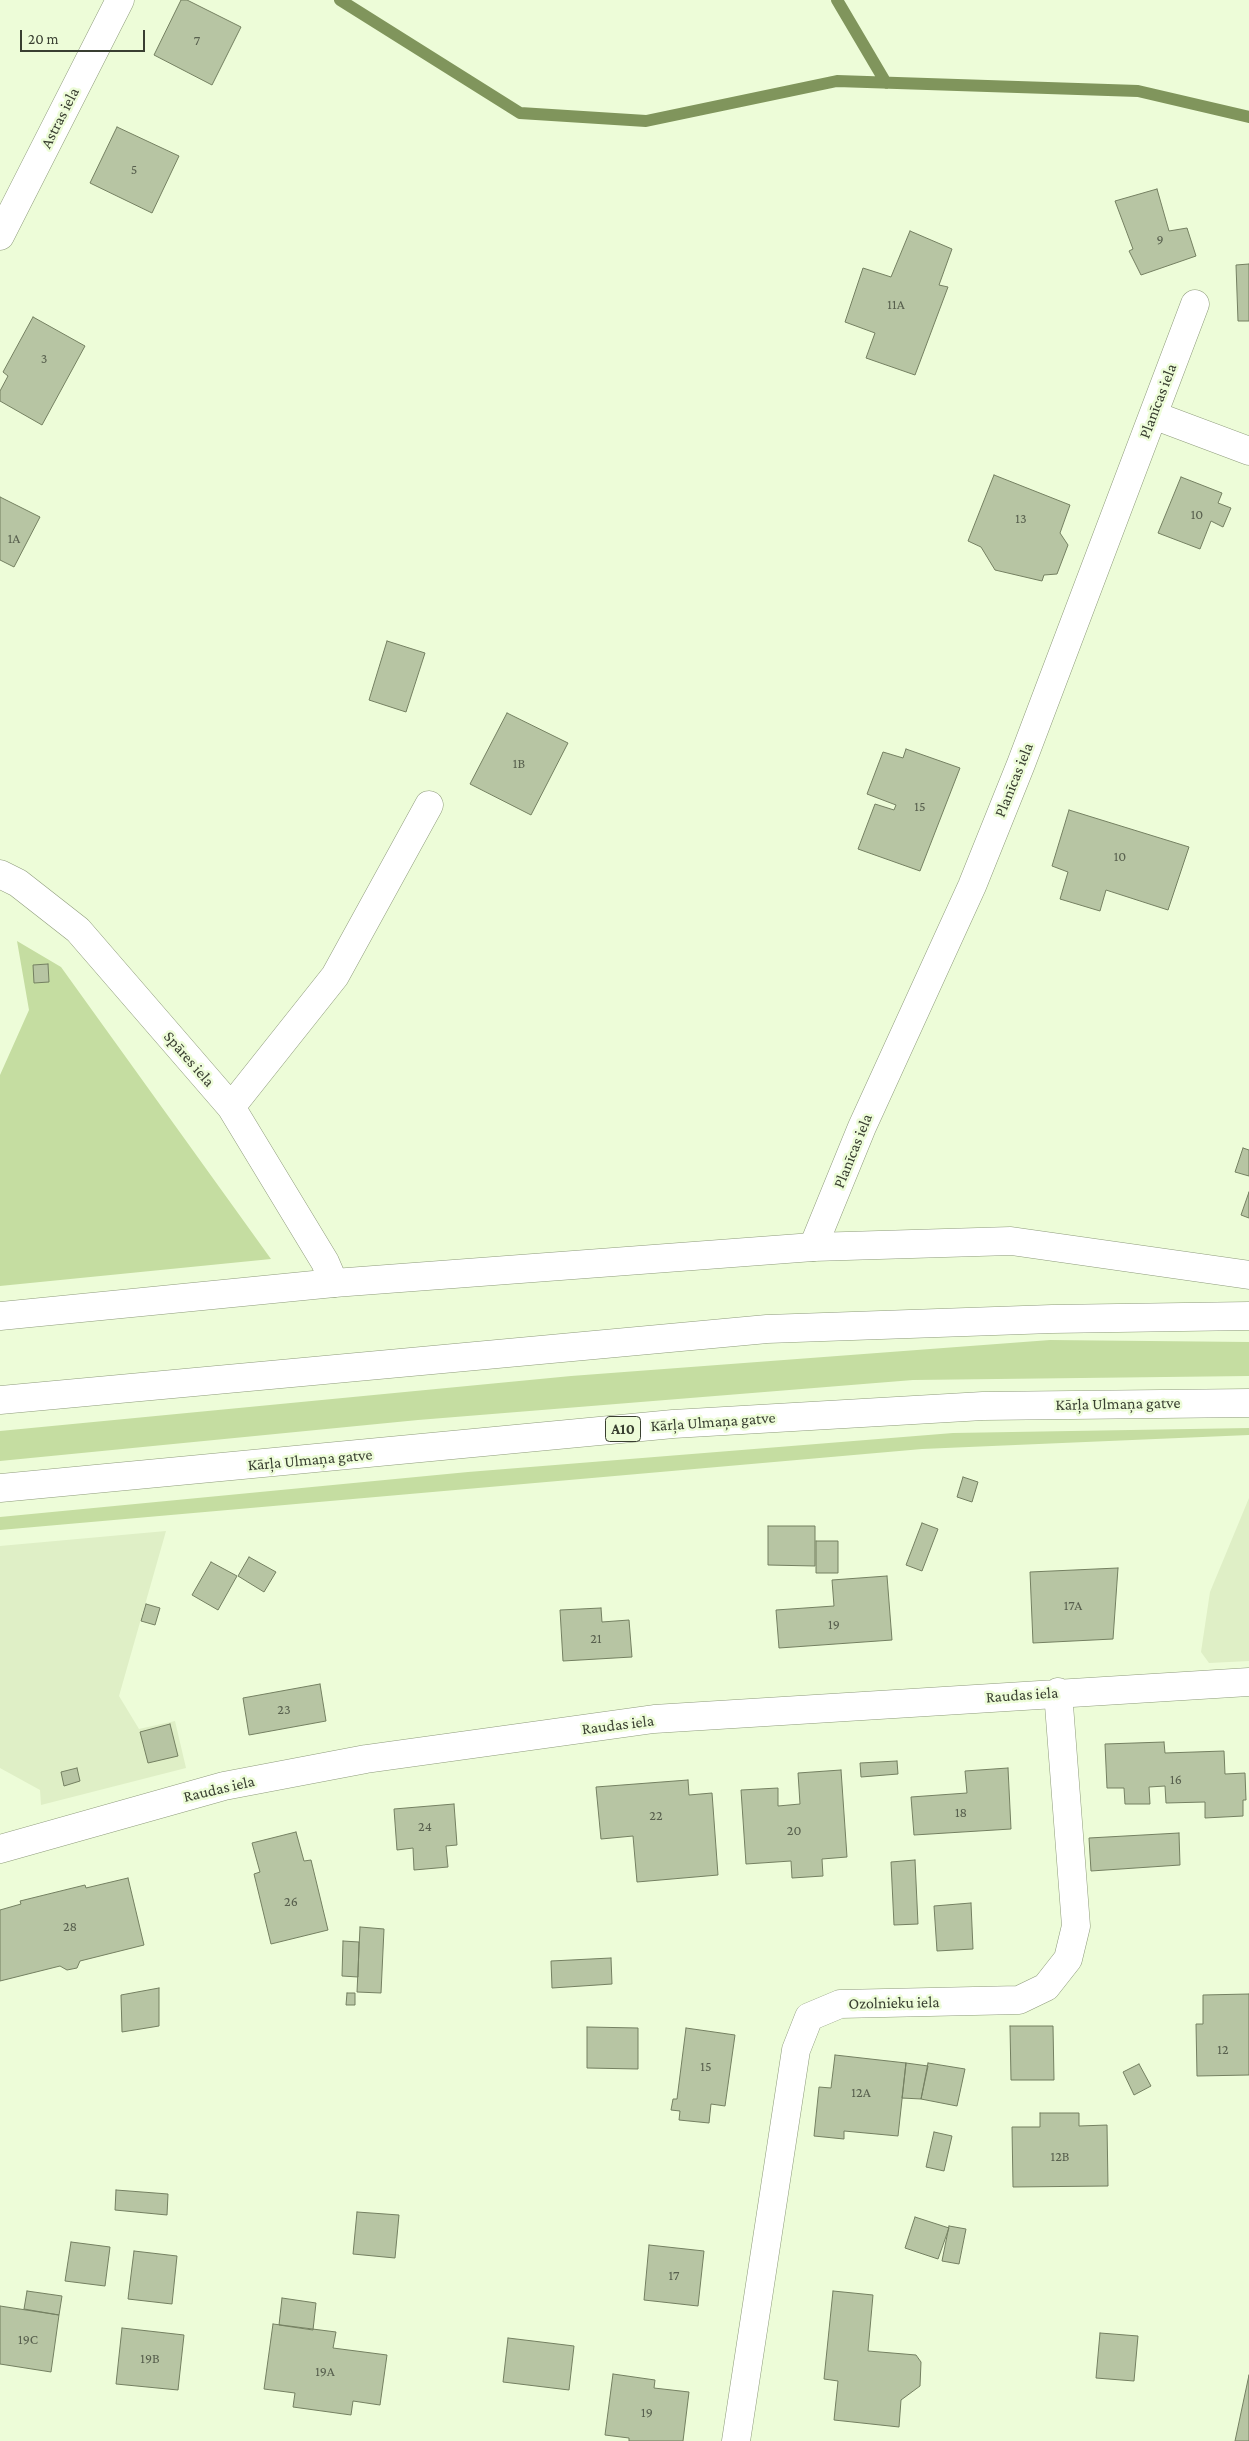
<!DOCTYPE html>
<html>
<head>
<meta charset="utf-8">
<style>
	body { margin:0 }
	#map { position:relative; width:1249px; height:2441px; overflow:hidden; background:#edfcd8; font-family:"Crimson Pro",serif }
	canvas { display:block }
	.scale { position:absolute; left:20px; top:30px; width:125px; height:22px; box-sizing:border-box; border:2px solid #393f31; border-top:0; padding-left:6px; font-size:15px; line-height:18px; white-space:nowrap; color:#393f31; -webkit-text-stroke:4px #edfcd8; paint-order:stroke }
</style>
</head>
<body>
<div id="map">
<canvas width="1249" height="2441"></canvas>
<div class="scale">20 m</div>
</div>
<script>
const ctx = document.querySelector('canvas').getContext('2d');
ctx.lineJoin = 'round';
function paint(path, color) {
  ctx.fillStyle = color;
  ctx.fill(path, 'evenodd');
}
function toPath(rows) {
  const path = new Path2D();
  for (const r of rows) {
    path.moveTo(r[0], r[1]);
    for (let i = 2; i < r.length; i += 2) path.lineTo(r[i], r[i + 1]);
  }
  return path;
}
function strokePath(path, color, width, dash) {
  ctx.strokeStyle = color;
  ctx.lineWidth = width;
  ctx.lineCap = dash ? 'butt' : 'round';
  ctx.setLineDash(dash || []);
  ctx.stroke(path);
}
function label(font, color, halo, rows, align = 'center') {
  ctx.font = font + ' "Crimson Pro",serif';
  ctx.lineWidth = 5;
  ctx.setLineDash([]);
  ctx.textBaseline = 'middle';
  ctx.strokeStyle = halo;
  ctx.fillStyle = color;
  for (const [text, x, y, turn = 0] of rows) {
    ctx.save();
    ctx.translate(x, y);
    ctx.rotate((+turn || 0) * Math.PI / 180);
    ctx.textAlign = isNaN(turn) ? turn : align;
    if (halo) ctx.strokeText(text, 0, 0);
    ctx.fillText(text, 0, 0);
    ctx.restore();
  }
}
const built = toPath([
	[1249,1498,1249,1661,1209,1663,1201,1652,1210,1592],
	[166,1531,119,1696,139,1729,175,1721,186,1768,41,1805,40,1790,0,1768,0,1546]
]);
const green = toPath([
	[17,941,61,967,271,1259,0,1286,0,1075,29,1010],
	[1050,1340,1249,1342,1249,1376,913,1380,418,1420,0,1461,0,1431,571,1376],
	[1249,1428,1249,1435,922,1449,0,1530,0,1517,468,1472,953,1433]
]);
const stream = toPath([
	[340,0,520,113,646,121,837,81,1138,91,1249,117],
	[837,0,886,83]
]);
const building = toPath([
	[181,0,187,0,241,27,212,85,154,55,181,0],
	[117,127,179,156,152,213,90,183,117,127],
	[1157,189,1169,231,1187,228,1196,256,1141,275,1129,251,1133,249,1115,201,1157,189],
	[910,231,952,249,939,285,948,287,915,375,866,358,875,333,845,322,863,268,891,277,910,231],
	[1249,264,1249,321,1238,321,1236,265,1249,264],
	[33,317,85,346,42,425,0,401,0,391,8,376,3,372,33,317],
	[994,475,1070,505,1060,533,1068,545,1057,574,1044,575,1042,581,995,570,981,547,968,541,994,475],
	[1181,477,1222,493,1218,503,1231,508,1223,527,1211,521,1200,549,1158,533,1181,477],
	[0,497,40,517,14,567,0,560,0,497],
	[387,641,425,653,406,712,369,700,387,641],
	[507,713,568,743,531,815,470,784,507,713],
	[906,749,960,768,920,871,858,849,875,804,894,810,896,805,867,794,883,752,903,758,906,749],
	[1069,810,1189,847,1168,910,1106,890,1100,911,1060,899,1068,872,1052,866,1069,810],
	[48,964,49,982,34,983,33,965,48,964],
	[1243,1148,1249,1150,1249,1176,1235,1172,1243,1148],
	[1249,1192,1249,1218,1241,1215,1249,1192],
	[963,1477,978,1482,972,1502,957,1497,963,1477],
	[922,1523,938,1529,922,1571,906,1565,922,1523],
	[768,1526,815,1526,815,1566,768,1565,768,1526],
	[816,1541,838,1541,838,1573,816,1573,816,1541],
	[249,1557,276,1572,264,1592,238,1576,249,1557],
	[211,1562,237,1576,218,1610,192,1595,211,1562],
	[1118,1568,1113,1639,1033,1643,1030,1572,1118,1568],
	[887,1576,892,1640,779,1648,776,1610,834,1606,832,1580,887,1576],
	[146,1604,160,1608,155,1625,141,1621,146,1604],
	[601,1608,602,1622,629,1620,632,1657,563,1661,560,1610,601,1608],
	[320,1684,326,1721,249,1735,243,1698,320,1684],
	[170,1724,178,1756,148,1763,140,1732,170,1724],
	[1164,1742,1165,1753,1224,1751,1225,1774,1245,1773,1246,1800,1243,1800,1243,1816,1205,1818,1205,1802,1166,1803,1165,1786,1149,1787,1150,1804,1125,1804,1124,1788,1107,1788,1105,1744,1164,1742],
	[897,1761,898,1774,861,1777,860,1763,897,1761],
	[77,1768,80,1781,64,1786,61,1772,77,1768],
	[1008,1768,1011,1829,914,1835,911,1797,967,1793,965,1771,1008,1768],
	[841,1770,847,1857,822,1859,823,1876,792,1878,791,1861,746,1864,741,1790,778,1788,778,1806,800,1804,798,1773,841,1770],
	[688,1780,689,1795,712,1793,718,1875,637,1882,633,1836,601,1839,596,1787,688,1780],
	[454,1804,457,1845,446,1846,448,1867,414,1870,413,1848,397,1850,394,1809,454,1804],
	[296,1832,304,1861,311,1860,328,1930,271,1944,254,1874,260,1872,252,1843,296,1832],
	[1179,1833,1180,1865,1091,1871,1089,1838,1179,1833],
	[915,1860,918,1924,894,1925,891,1862,915,1860],
	[128,1878,144,1945,80,1961,77,1968,67,1970,60,1966,0,1981,0,1910,21,1904,20,1901,85,1885,86,1888,128,1878],
	[971,1903,973,1949,937,1951,934,1906,971,1903],
	[360,1927,384,1929,381,1993,357,1992,360,1927],
	[343,1941,359,1942,358,1977,342,1976,343,1941],
	[611,1958,612,1984,552,1988,551,1961,611,1958],
	[159,1988,159,2026,122,2032,121,1995,159,1988],
	[347,1993,355,1993,355,2005,346,2005,347,1993],
	[1249,1994,1249,2075,1197,2076,1196,2024,1203,2024,1203,1995,1249,1994],
	[1010,2026,1053,2026,1054,2080,1011,2080,1010,2026],
	[587,2027,638,2028,638,2069,587,2068,587,2027],
	[686,2028,735,2035,725,2106,711,2104,709,2123,679,2120,680,2111,671,2110,673,2099,677,2099,686,2028],
	[835,2055,906,2063,898,2136,844,2131,844,2139,814,2136,819,2087,831,2088,835,2055],
	[906,2063,928,2066,921,2099,902,2098,906,2063],
	[928,2063,965,2069,957,2106,921,2099,928,2063],
	[1139,2064,1151,2086,1134,2095,1123,2072,1139,2064],
	[1040,2113,1079,2113,1079,2126,1107,2125,1108,2186,1013,2187,1012,2127,1040,2127,1040,2113],
	[934,2132,952,2136,944,2171,926,2167,934,2132],
	[116,2190,168,2194,167,2215,115,2210,116,2190],
	[357,2212,399,2215,395,2258,353,2254,357,2212],
	[915,2217,949,2228,938,2259,905,2248,915,2217],
	[949,2226,966,2229,959,2264,942,2261,949,2226],
	[71,2242,110,2247,105,2286,65,2281,71,2242],
	[649,2245,704,2251,698,2306,644,2300,649,2245],
	[134,2251,177,2256,172,2304,128,2299,134,2251],
	[27,2291,62,2296,59,2315,24,2309,27,2291],
	[833,2291,873,2295,868,2351,916,2355,921,2362,920,2386,901,2400,899,2427,834,2420,838,2381,824,2379,833,2291],
	[282,2298,316,2303,313,2330,279,2325,282,2298],
	[0,2306,59,2315,51,2372,0,2364,0,2306],
	[273,2324,336,2332,333,2348,387,2355,380,2405,353,2401,351,2415,293,2407,295,2393,264,2389,273,2324],
	[122,2328,184,2335,178,2390,116,2384,122,2328],
	[1100,2333,1138,2336,1134,2381,1096,2378,1100,2333],
	[508,2338,574,2346,569,2390,503,2382,508,2338],
	[613,2374,655,2380,654,2388,689,2392,683,2441,629,2441,629,2438,605,2435,613,2374],
	[1249,2375,1249,2441,1235,2441,1249,2375]
]);
const minor = toPath([
	[0,236,120,0],
	[1153,415,1249,451],
	[0,874,18,883,78,930,231,1107,325,1262,334,1283],
	[231,1107,335,976,429,805],
	[813,1247,862,1127,972,886,1021,764,1195,304],
	[0,1849,224,1786,366,1759,654,1719,1249,1682],
	[736,2441,796,2050,809,2017,840,2004,1019,2000,1046,1987,1068,1959,1076,1926,1058,1692]
]);
const highway = toPath([
	[0,1316,334,1283,813,1247,1011,1241,1249,1275],
	[0,1400,767,1329,1052,1319,1249,1316],
	[0,1488,673,1424,983,1406,1249,1403]
]);
const numberNames = [
	["7",197,41],
	["5",134,170],
	["9",1160,240],
	["11A",896,305],
	["3",44,359],
	["10",1197,515],
	["13",1021,519],
	["1A",14,539],
	["1B",519,764],
	["15",920,807],
	["10",1120,857],
	["17A",1073,1606],
	["19",834,1625],
	["21",596,1639],
	["23",284,1710],
	["16",1176,1780],
	["18",961,1813],
	["22",656,1816],
	["24",425,1827],
	["20",794,1831],
	["26",291,1902],
	["28",70,1927],
	["12",1223,2050],
	["15",706,2067],
	["12A",861,2093],
	["12B",1060,2157],
	["17",674,2276],
	["19C",28,2340],
	["19B",150,2359],
	["19A",325,2372],
	["19",647,2413]
];
const shields = [
	[623,1429,35]
];
const shieldNames = [
	["A10",623,1429]
];
const streetNames = [
	["Astras iela",60,118,-63],
	["Planīcas iela",1158,401,-69],
	["Planīcas iela",1014,780,-68],
	["Spāres iela",189,1059,49],
	["Planīcas iela",853,1151,-68],
	["Kārļa Ulmaņa gatve",1118,1404,-1],
	["Kārļa Ulmaņa gatve",713,1422,-4],
	["Kārļa Ulmaņa gatve",310,1460,-5],
	["Raudas iela",1022,1695,-4],
	["Raudas iela",618,1725,-7],
	["Raudas iela",219,1789,-13],
	["Ozolnieku iela",894,2003,-1]
];
paint(built, '#dfefc6');
paint(green, '#c5dda1');
strokePath(stream, '#80955c', 12);
paint(building, '#b7c5a3');
strokePath(building, '#748061', 1);
strokePath(minor, '#8e9b7b', 29);
strokePath(highway, '#8e9b7b', 29);
strokePath(minor, '#fff', 28);
strokePath(highway, '#fff', 28);
label('14px', '#58604e', null, numberNames);
for (const [x, y, w] of shields) {
  const box = new Path2D();
  box.roundRect(x - w / 2, y - 12.5, w, 25, 4);
  ctx.fillStyle = '#edfcd8';
  ctx.fill(box);
  strokePath(box, '#393f31', 1);
}
label('bold 15px', '#393f31', null, shieldNames);
label('16px', '#393f31', '#edfcd8', streetNames);
</script>
</body>
</html>
